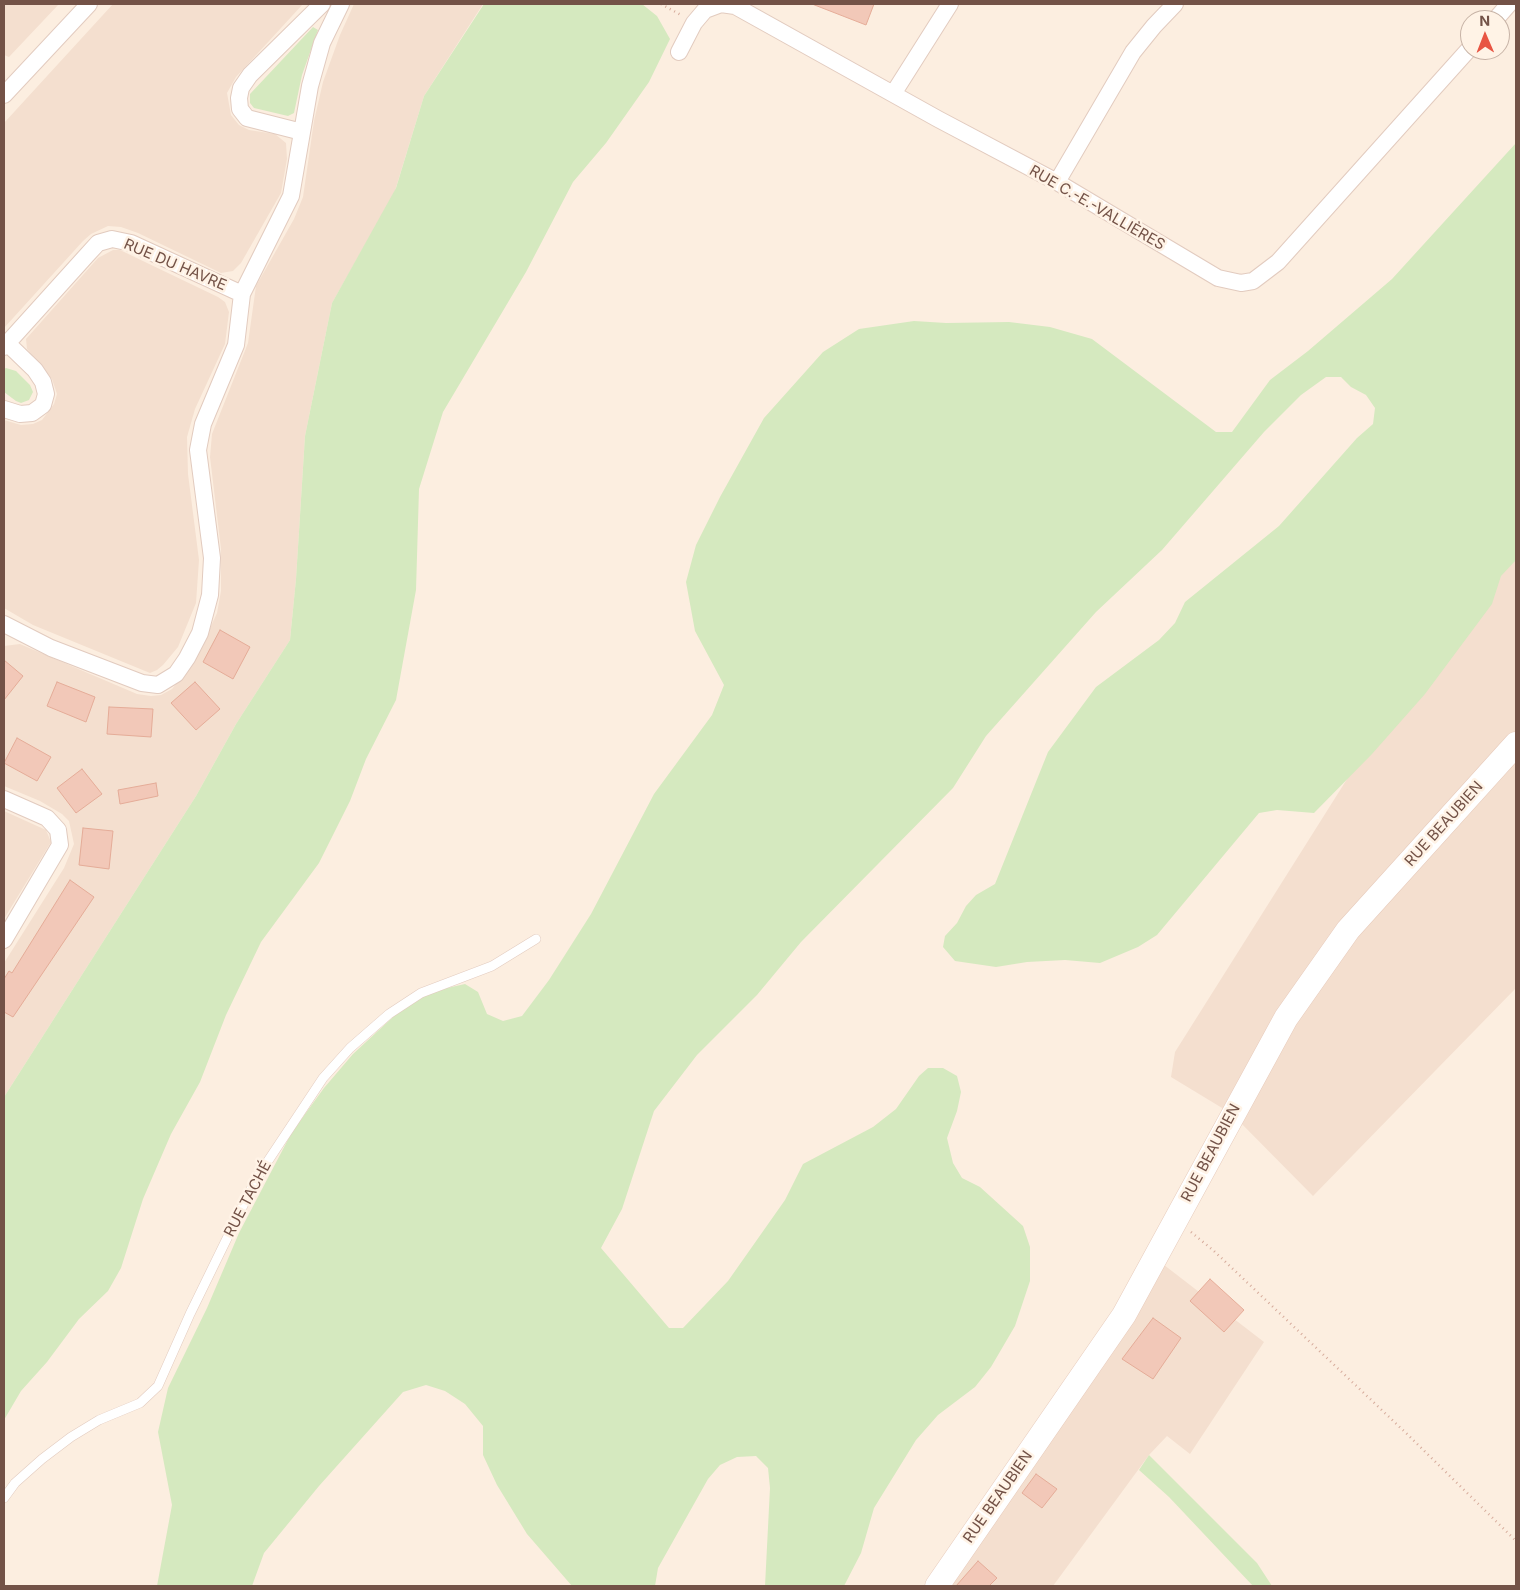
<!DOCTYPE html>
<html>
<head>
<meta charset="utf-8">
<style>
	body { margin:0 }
	#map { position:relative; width:1520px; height:1590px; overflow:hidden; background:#fceee0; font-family:Inter,sans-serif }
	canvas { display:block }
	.frame { position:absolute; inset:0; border:5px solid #735247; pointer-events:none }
	.north { position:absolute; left:1460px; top:10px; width:50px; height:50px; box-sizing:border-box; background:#fff3e6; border:1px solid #c7b3a6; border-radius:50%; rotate:359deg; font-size:14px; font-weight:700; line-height:20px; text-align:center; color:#735247 }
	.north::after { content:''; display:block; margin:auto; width:18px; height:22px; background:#e85543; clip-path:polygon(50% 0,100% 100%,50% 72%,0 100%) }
</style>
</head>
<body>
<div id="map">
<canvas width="1520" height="1590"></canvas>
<div class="frame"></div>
<div class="north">N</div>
</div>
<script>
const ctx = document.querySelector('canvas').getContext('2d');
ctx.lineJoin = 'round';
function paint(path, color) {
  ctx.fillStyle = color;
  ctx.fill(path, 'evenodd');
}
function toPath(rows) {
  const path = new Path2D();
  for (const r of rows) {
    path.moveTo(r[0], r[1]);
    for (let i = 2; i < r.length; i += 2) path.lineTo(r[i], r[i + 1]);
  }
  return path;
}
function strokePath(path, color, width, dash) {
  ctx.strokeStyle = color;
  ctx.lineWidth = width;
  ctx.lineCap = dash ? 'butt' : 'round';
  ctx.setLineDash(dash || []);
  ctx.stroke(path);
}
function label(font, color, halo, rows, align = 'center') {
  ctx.font = font + ' Inter,sans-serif';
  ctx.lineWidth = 5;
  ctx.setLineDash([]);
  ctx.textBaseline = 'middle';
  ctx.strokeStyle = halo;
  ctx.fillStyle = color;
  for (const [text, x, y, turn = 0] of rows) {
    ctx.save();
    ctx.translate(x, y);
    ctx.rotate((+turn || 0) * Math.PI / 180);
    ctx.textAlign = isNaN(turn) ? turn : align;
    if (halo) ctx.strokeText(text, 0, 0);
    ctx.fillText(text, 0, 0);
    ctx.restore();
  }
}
const residential = toPath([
	[4,4,59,4,9,57,4,55],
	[113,4,303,4,236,77,227,93,231,115,239,125,249,130,275,134,286,143,287,159,281,193,241,263,233,271,221,273,138,233,121,227,108,226,91,234,83,241,4,328,4,123],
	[354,4,483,4,424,96,394,194,332,303,305,436,296,579,290,640,236,724,196,796,4,1097,4,963,64,868,74,844,69,821,62,814,40,801,4,786,4,646,20,644,137,694,151,696,161,695,172,689,195,661,217,613,221,591,221,549,210,457,212,434,248,343,256,286,294,219,303,197,314,121,323,82,340,35],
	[113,250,120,250,218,297,225,302,229,312,225,344,195,409,187,437,188,474,199,560,196,603,178,647,163,665,157,670,150,673,33,625,4,608,4,420,21,425,33,424,42,420,54,404,57,394,52,379,27,349,26,339,98,258],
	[1516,511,1516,988,1313,1196,1232,1114,1171,1077,1175,1052],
	[4,811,46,830,51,842,4,919],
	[1155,1258,1264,1342,1190,1454,1167,1436,1149,1455,1053,1586,937,1586]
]);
const green = toPath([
	[484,4,642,4,657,16,670,39,649,82,606,143,573,182,526,272,443,412,419,489,416,590,396,700,366,759,350,801,319,863,261,942,226,1015,200,1082,171,1134,143,1199,121,1268,108,1291,79,1319,47,1362,21,1391,4,1420,4,1097,196,796,236,724,290,640,296,579,305,436,332,303,396,188,424,96],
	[313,27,318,30,302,75,294,113,288,116,254,108,250,103,250,94],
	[1516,143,1516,560,1501,576,1492,604,1425,694,1372,754,1314,813,1277,810,1259,813,1157,935,1138,947,1100,963,1065,960,1027,962,996,967,955,961,943,947,945,936,957,923,966,906,976,895,995,884,1048,752,1096,687,1159,640,1175,623,1185,602,1279,526,1357,438,1373,424,1375,408,1366,395,1351,387,1341,377,1326,377,1301,395,1264,432,1162,550,1096,612,986,736,953,788,801,942,757,995,697,1055,654,1111,622,1209,601,1248,669,1328,683,1328,728,1281,785,1200,803,1164,873,1127,896,1109,919,1076,928,1068,943,1068,957,1076,961,1092,957,1111,947,1138,953,1163,962,1178,980,1187,1023,1226,1030,1247,1030,1281,1015,1326,991,1367,975,1387,938,1415,916,1440,874,1508,861,1553,844,1586,765,1586,770,1488,768,1468,756,1456,737,1457,720,1465,708,1479,658,1568,655,1586,572,1586,527,1534,497,1485,483,1455,483,1426,465,1404,445,1391,426,1385,403,1392,319,1486,264,1553,252,1586,157,1586,172,1505,158,1432,168,1388,207,1308,239,1233,292,1132,324,1088,353,1054,406,1005,438,990,465,984,478,992,487,1014,503,1021,522,1016,549,980,591,914,654,794,712,715,724,685,695,631,686,582,696,545,720,497,764,418,823,352,859,329,914,321,946,323,1009,322,1050,327,1092,339,1216,432,1232,432,1270,380,1308,351,1392,279],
	[6,368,16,371,30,385,33,392,29,400,21,403,16,401,4,392,4,369],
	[1149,1455,1257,1563,1272,1586,1253,1586,1169,1497,1139,1470]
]);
const building = toPath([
	[812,4,874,4,866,25,812,4],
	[220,630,250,647,233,679,203,662,220,630],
	[4,660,23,676,4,700,4,660],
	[57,682,95,697,86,722,47,706,57,682],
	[195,682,220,709,196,730,171,703,195,682],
	[109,707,153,709,151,737,107,734,109,707],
	[17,738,51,757,37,781,4,763,17,738],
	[82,769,102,794,76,813,57,788,82,769],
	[156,783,158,796,120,804,118,790,156,783],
	[83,828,113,831,109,869,79,865,83,828],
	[70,880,94,897,13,1017,4,1012,4,979,9,971,12,973,70,880],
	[1210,1279,1244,1310,1224,1332,1190,1301,1210,1279],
	[1153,1318,1181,1338,1153,1379,1122,1359,1153,1318],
	[1036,1474,1057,1489,1042,1508,1022,1493,1036,1474],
	[978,1561,997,1578,989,1586,956,1586,978,1561]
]);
const path = toPath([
	[661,4,681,15],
	[1191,1232,1214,1251,1406,1433,1516,1541]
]);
const lane = toPath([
	[4,1498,15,1483,42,1459,71,1437,99,1420,140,1403,158,1386,190,1314,256,1179,323,1078,350,1048,389,1014,421,993,492,966,536,939]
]);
const street = toPath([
	[1495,20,1509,4],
	[679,52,694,23,705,10,721,4,735,6,938,119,1057,182,1218,278,1241,283,1253,281,1278,262,1470,48],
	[893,94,950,4],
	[4,95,89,4],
	[302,132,247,118,240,109,239,98,241,88,250,75,322,4],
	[1057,182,1133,52,1154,26,1175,4],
	[4,347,87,255,98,243,112,239,131,243,242,294],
	[4,409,20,414,32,413,43,405,46,394,43,382,35,370,7,343],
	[4,624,51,648,142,683,158,685,176,674,187,658,200,633,210,595,212,558,198,450,203,424,236,345,242,294,291,196,310,86,322,43,341,4],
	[4,799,47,818,58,830,60,845,4,940]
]);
const secondary = toPath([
	[937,1586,1124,1315,1286,1018,1348,930,1516,744]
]);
const streetNames = [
	["RUE C.-E.-VALLIÈRES",1097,208,30],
	["RUE DU HAVRE",175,265,23],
	["RUE BEAUBIEN",1444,824,-48],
	["RUE BEAUBIEN",1211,1153,-62],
	["RUE TACHÉ",248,1199,-62],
	["RUE BEAUBIEN",998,1497,-55]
];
paint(residential, '#f4dfcf');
paint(green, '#d5e9bf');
paint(building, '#f2c8b8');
strokePath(building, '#e5ac98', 1);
strokePath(lane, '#e2cbbf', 10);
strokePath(street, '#e2cbbf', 18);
strokePath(secondary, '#e7cbbc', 25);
strokePath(path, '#d6ab9b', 2.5, [1, 4]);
strokePath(lane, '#fff', 9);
strokePath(street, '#fff', 16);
strokePath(secondary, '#fff', 24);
label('15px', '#735247', '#fff3e6', streetNames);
</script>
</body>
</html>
